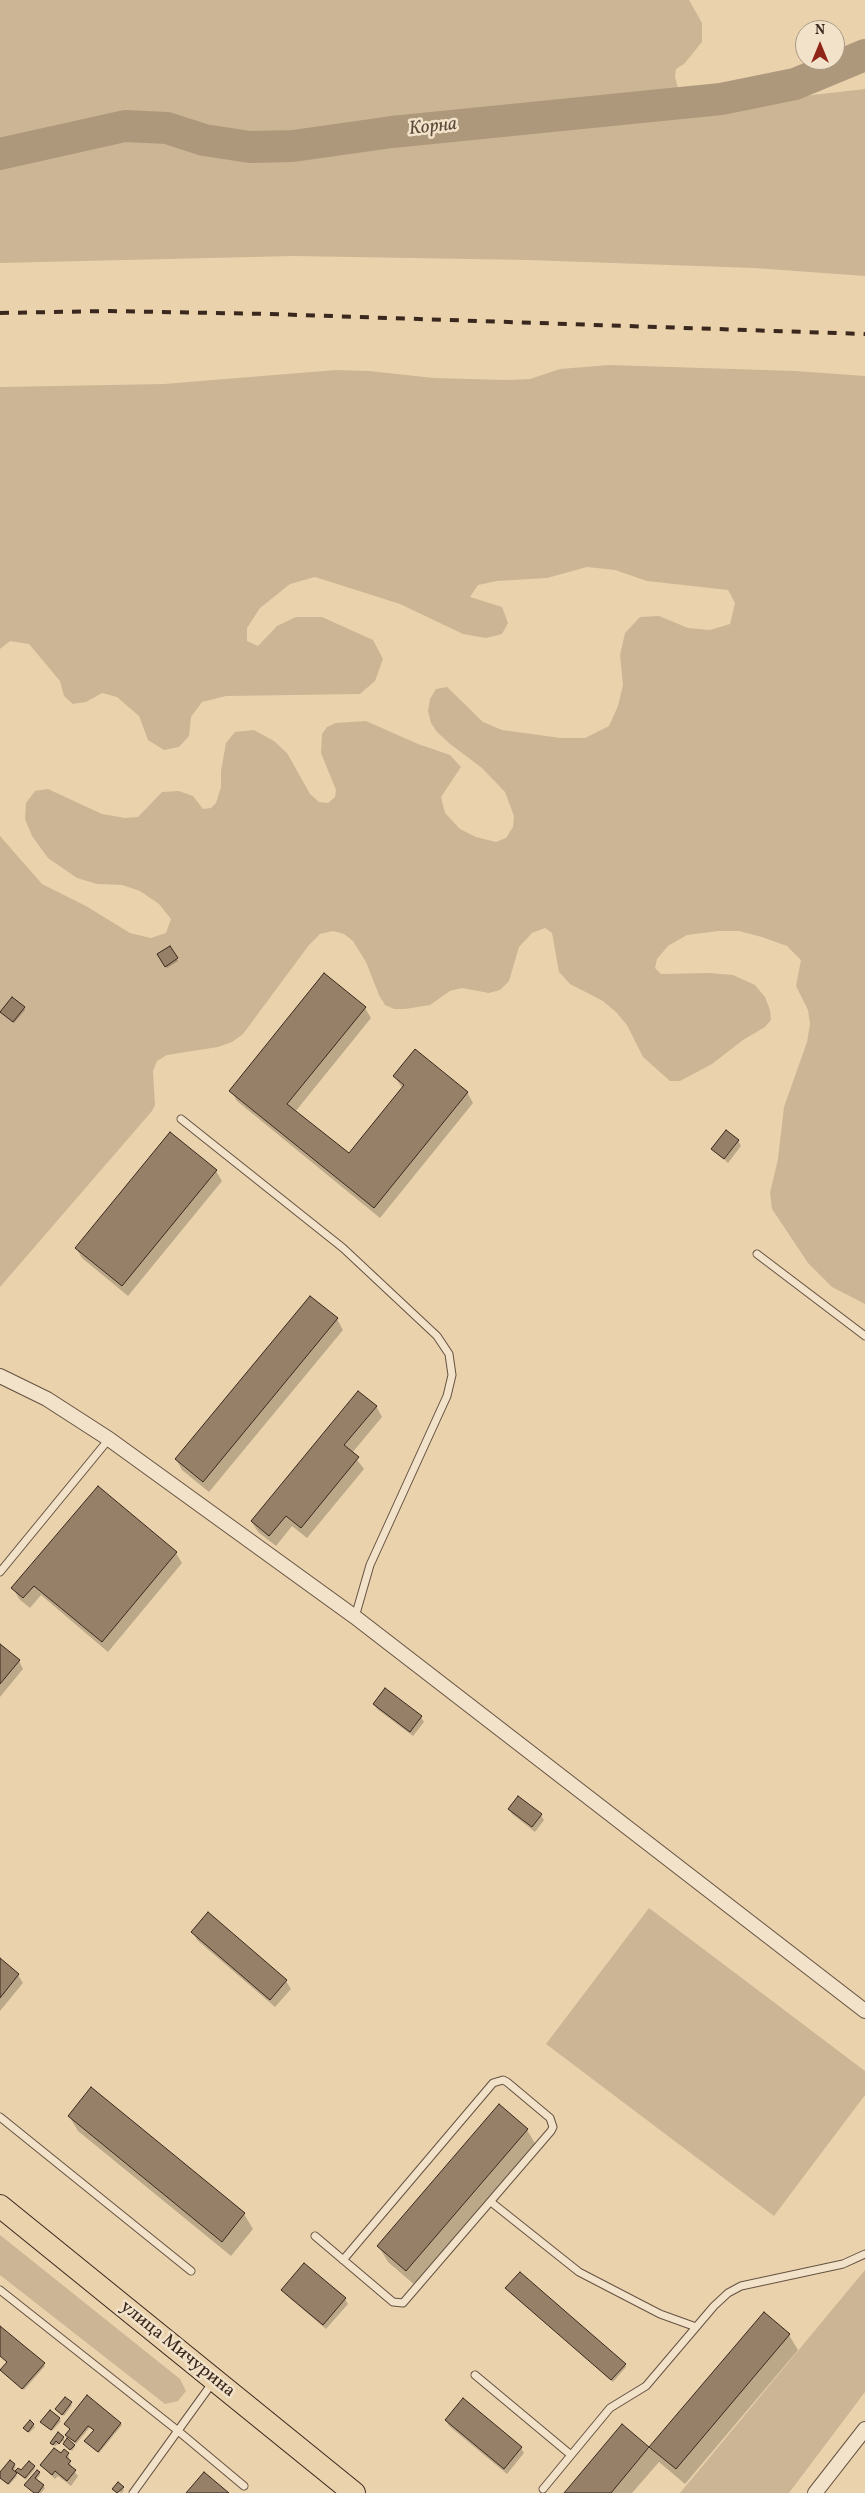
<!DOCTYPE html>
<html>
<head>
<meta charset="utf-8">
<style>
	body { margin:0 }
	#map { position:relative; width:865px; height:2493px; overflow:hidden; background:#ead2ac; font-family:Vollkorn,serif }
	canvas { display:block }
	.north { position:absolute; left:795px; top:20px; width:50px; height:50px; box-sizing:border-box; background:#f1e2c9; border:1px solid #a89885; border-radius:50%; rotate:0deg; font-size:14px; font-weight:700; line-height:20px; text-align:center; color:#3a281e }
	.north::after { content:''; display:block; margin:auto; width:18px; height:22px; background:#8f2418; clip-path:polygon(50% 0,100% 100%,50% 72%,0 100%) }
</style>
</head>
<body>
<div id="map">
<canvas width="865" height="2493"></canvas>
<div class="north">N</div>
</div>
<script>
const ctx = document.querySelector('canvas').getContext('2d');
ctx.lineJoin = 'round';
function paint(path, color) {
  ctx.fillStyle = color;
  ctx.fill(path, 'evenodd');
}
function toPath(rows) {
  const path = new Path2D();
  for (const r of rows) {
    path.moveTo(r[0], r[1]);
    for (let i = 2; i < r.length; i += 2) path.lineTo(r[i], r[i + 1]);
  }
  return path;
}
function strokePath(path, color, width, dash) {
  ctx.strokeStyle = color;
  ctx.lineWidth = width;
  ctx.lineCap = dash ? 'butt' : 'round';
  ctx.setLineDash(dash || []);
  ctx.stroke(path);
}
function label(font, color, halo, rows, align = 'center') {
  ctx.font = font + ' Vollkorn,serif';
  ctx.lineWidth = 5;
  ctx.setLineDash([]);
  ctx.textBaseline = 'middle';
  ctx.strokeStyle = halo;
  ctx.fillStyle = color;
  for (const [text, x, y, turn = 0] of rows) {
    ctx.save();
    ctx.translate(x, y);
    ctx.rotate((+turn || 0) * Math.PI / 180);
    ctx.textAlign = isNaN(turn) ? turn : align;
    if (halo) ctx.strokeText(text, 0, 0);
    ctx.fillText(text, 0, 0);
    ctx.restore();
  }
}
const green = toPath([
	[0,0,689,0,702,23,702,42,684,64,676,69,675,77,678,88,688,95,733,104,865,89,865,276,754,268,528,260,294,256,0,263],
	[609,365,795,371,865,376,865,1304,832,1287,808,1263,772,1209,770,1193,778,1159,784,1107,807,1042,810,1024,808,1010,796,986,801,960,787,946,762,937,739,931,718,931,687,935,668,946,657,959,655,968,661,974,709,973,733,975,755,985,765,997,770,1010,771,1020,765,1027,743,1040,712,1064,680,1081,670,1081,643,1057,627,1025,616,1012,603,1001,570,984,559,972,552,933,545,928,532,933,519,947,509,981,500,990,489,993,462,988,450,991,430,1005,405,1009,394,1009,385,1005,379,995,366,962,353,941,344,934,333,931,320,934,309,945,243,1034,232,1042,218,1047,167,1055,157,1061,153,1071,155,1105,152,1111,0,1287,0,836,42,884,86,906,130,933,151,938,166,933,171,919,159,904,140,891,122,885,97,884,77,878,48,858,32,836,25,819,26,803,35,791,48,789,102,814,125,818,138,817,162,792,179,791,193,796,203,809,211,808,216,803,221,787,221,771,226,743,235,732,254,730,274,741,287,753,310,794,319,802,328,803,335,797,336,790,321,753,322,734,327,727,336,723,366,721,418,744,450,755,461,767,441,797,445,813,460,829,476,837,496,842,506,838,513,827,514,816,505,792,482,768,450,744,437,732,431,723,428,711,430,699,436,689,447,687,483,722,502,730,561,738,585,738,609,726,618,706,623,685,620,655,625,633,640,617,659,616,688,628,710,630,730,624,735,603,728,590,647,581,615,570,587,567,547,578,497,581,478,585,470,597,502,607,508,623,502,634,486,638,463,634,400,604,315,577,290,584,260,608,247,628,247,641,258,646,277,626,296,617,322,617,373,640,383,659,375,681,360,694,226,696,202,702,191,717,189,736,179,747,164,750,148,740,139,716,117,697,102,693,86,702,73,704,64,696,60,681,29,644,10,641,0,649,0,387,164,384,336,370,369,371,434,378,506,380,530,379,560,369],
	[649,1908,865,2071,865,2095,774,2216,546,2044],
	[0,2235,180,2379,186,2391,178,2401,165,2404,0,2275],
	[865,2270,865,2392,789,2493,680,2493]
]);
const shadow = toPath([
	[169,947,178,961,167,968,159,954],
	[24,1008,25,1010,14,1023,3,1014],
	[365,1008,371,1018,295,1112,349,1155,403,1089,394,1076,467,1092,473,1103,380,1218,237,1101,231,1091],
	[738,1140,741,1146,728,1163,713,1149],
	[216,1171,222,1181,128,1296,82,1258,76,1248],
	[310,1297,337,1319,343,1330,209,1492,182,1470,176,1459],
	[376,1406,382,1417,352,1453,364,1469,307,1538,292,1526,276,1546,258,1532,252,1522],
	[176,1553,182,1563,108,1652,41,1595,30,1608,19,1599,13,1588],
	[0,1646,19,1661,23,1669,0,1697],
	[374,1704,421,1717,424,1722,413,1736,377,1709],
	[519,1797,541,1815,544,1820,535,1832,512,1814,509,1809],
	[193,1932,286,1981,291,1989,275,2007,197,1940],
	[0,1960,18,1975,23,1983,0,2011],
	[91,2089,244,2214,253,2229,231,2256,78,2131,69,2116],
	[527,2130,536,2145,416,2286,388,2262,379,2247],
	[283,2290,345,2299,348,2304,326,2329,286,2295],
	[508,2290,625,2365,626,2367,613,2382],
	[764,2314,789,2335,798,2350,685,2484,659,2462,632,2493,566,2493,622,2426,649,2449],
	[0,2327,45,2366,24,2390,1,2370,8,2363,0,2356],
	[65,2399,72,2405,64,2416,58,2411],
	[50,2411,61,2421,52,2431,43,2424],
	[446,2420,521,2448,524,2453,507,2474,449,2426],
	[30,2422,35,2427,29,2433,25,2428],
	[120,2423,122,2425,99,2453,86,2442,94,2431,90,2427,76,2444,67,2435,71,2430,65,2424],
	[63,2438,65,2442,74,2445,75,2447,72,2451,63,2441,55,2446,51,2443],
	[68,2454,72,2469,78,2476,71,2486,58,2476,55,2479,41,2465],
	[10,2462,16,2467,13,2471,17,2476,9,2485,0,2478,0,2474],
	[34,2466,35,2469,26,2480,17,2472,22,2472],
	[39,2473,40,2475,36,2480,45,2488,41,2493,34,2493,26,2485],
	[118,2484,124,2490,122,2493,115,2491]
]);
const river = toPath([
	[0,154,125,126,167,128,204,140,250,147,293,146,392,132,721,99,795,84,865,55]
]);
const building = toPath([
	[170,946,178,958,165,967,157,954,170,946],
	[324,973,366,1007,287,1104,349,1153,404,1085,393,1076,415,1049,468,1092,374,1208,229,1091,324,973],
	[12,997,25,1007,13,1022,0,1012,12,997],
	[726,1130,739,1140,724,1159,711,1149,726,1130],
	[170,1132,217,1170,122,1286,75,1248,170,1132],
	[310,1296,338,1318,203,1482,175,1459,310,1296],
	[358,1391,377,1406,344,1445,359,1457,301,1528,286,1516,269,1536,251,1521,358,1391],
	[98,1486,177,1552,102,1642,34,1586,23,1598,11,1588,98,1486],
	[0,1644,20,1660,0,1684,0,1644],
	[385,1688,422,1716,410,1732,373,1704,385,1688],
	[518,1796,542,1814,532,1827,508,1809,518,1796],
	[208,1912,287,1980,270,2000,191,1932,208,1912],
	[0,1958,19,1974,0,1998,0,1958],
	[91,2087,245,2213,222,2242,68,2116,91,2087],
	[499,2104,528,2129,406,2271,377,2246,499,2104],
	[304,2263,346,2298,323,2325,281,2290,304,2263],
	[520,2272,626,2364,611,2380,505,2288,520,2272],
	[764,2312,790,2334,676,2469,649,2447,764,2312],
	[0,2326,45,2363,22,2389,0,2370,7,2362,0,2356,0,2326],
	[87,2395,121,2423,98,2452,84,2441,94,2430,88,2426,75,2442,65,2435,70,2429,64,2424,87,2395],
	[65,2397,72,2402,62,2415,55,2409,65,2397],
	[463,2398,522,2447,504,2469,445,2420,463,2398],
	[50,2410,60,2418,51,2430,40,2422,50,2410],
	[30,2420,34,2424,28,2432,23,2428,30,2420],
	[622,2424,649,2447,611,2493,564,2493,622,2424],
	[58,2432,64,2437,59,2444,56,2441,53,2445,50,2443,58,2432],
	[67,2438,75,2445,70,2450,63,2444,67,2438],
	[54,2448,61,2453,64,2449,69,2453,66,2457,71,2461,68,2464,76,2470,67,2481,55,2471,52,2475,40,2465,54,2448],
	[10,2460,15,2464,12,2469,17,2473,8,2484,0,2478,0,2472,10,2460],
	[29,2461,35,2466,25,2478,15,2471,18,2468,21,2470,29,2461],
	[37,2470,40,2472,35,2478,44,2485,38,2493,34,2493,24,2485,37,2470],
	[204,2472,229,2493,186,2493,204,2472],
	[118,2482,124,2487,117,2493,112,2489,118,2482]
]);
const lane = toPath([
	[181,1119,343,1248,437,1336,449,1354,452,1375,447,1396,370,1565,355,1617],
	[757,1254,865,1336],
	[0,1572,109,1439],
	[0,2117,191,2271],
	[491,2202,579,2272,660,2314,696,2327],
	[315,2236,393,2302,403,2303,551,2131,553,2127,550,2118,507,2082,503,2080,493,2083,343,2260],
	[0,2290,177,2430,244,2486],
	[475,2375,571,2455],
	[543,2489,610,2408,646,2386,714,2306,728,2293,741,2286,843,2264,865,2254],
	[133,2493,213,2382]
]);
const street = toPath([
	[0,1376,47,1399,109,1439,355,1617,865,2011],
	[815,2493,865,2429]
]);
const primary = toPath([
	[0,2206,354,2493]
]);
const rail = toPath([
	[0,313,110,311,270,314,865,334]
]);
const streetNames = [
	["улица Мичурина",177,2350,39]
];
const waterNames = [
	["Корна",433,128,-6]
];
paint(green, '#ccb594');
paint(shadow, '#0003');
strokePath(river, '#ae987c', 32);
paint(building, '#968068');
strokePath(building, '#3a281e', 1);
strokePath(lane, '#665242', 9);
strokePath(street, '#665242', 16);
strokePath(primary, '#3a281e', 24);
strokePath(lane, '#f1e2c9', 7);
strokePath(street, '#f1e2c9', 14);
strokePath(primary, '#ead2ac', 22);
strokePath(rail, '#3a281e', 4, [9, 9]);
label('18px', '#3a281e', '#f1e2c9', streetNames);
label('italic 19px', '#5d4a3a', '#f1e2c9', waterNames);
</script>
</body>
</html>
